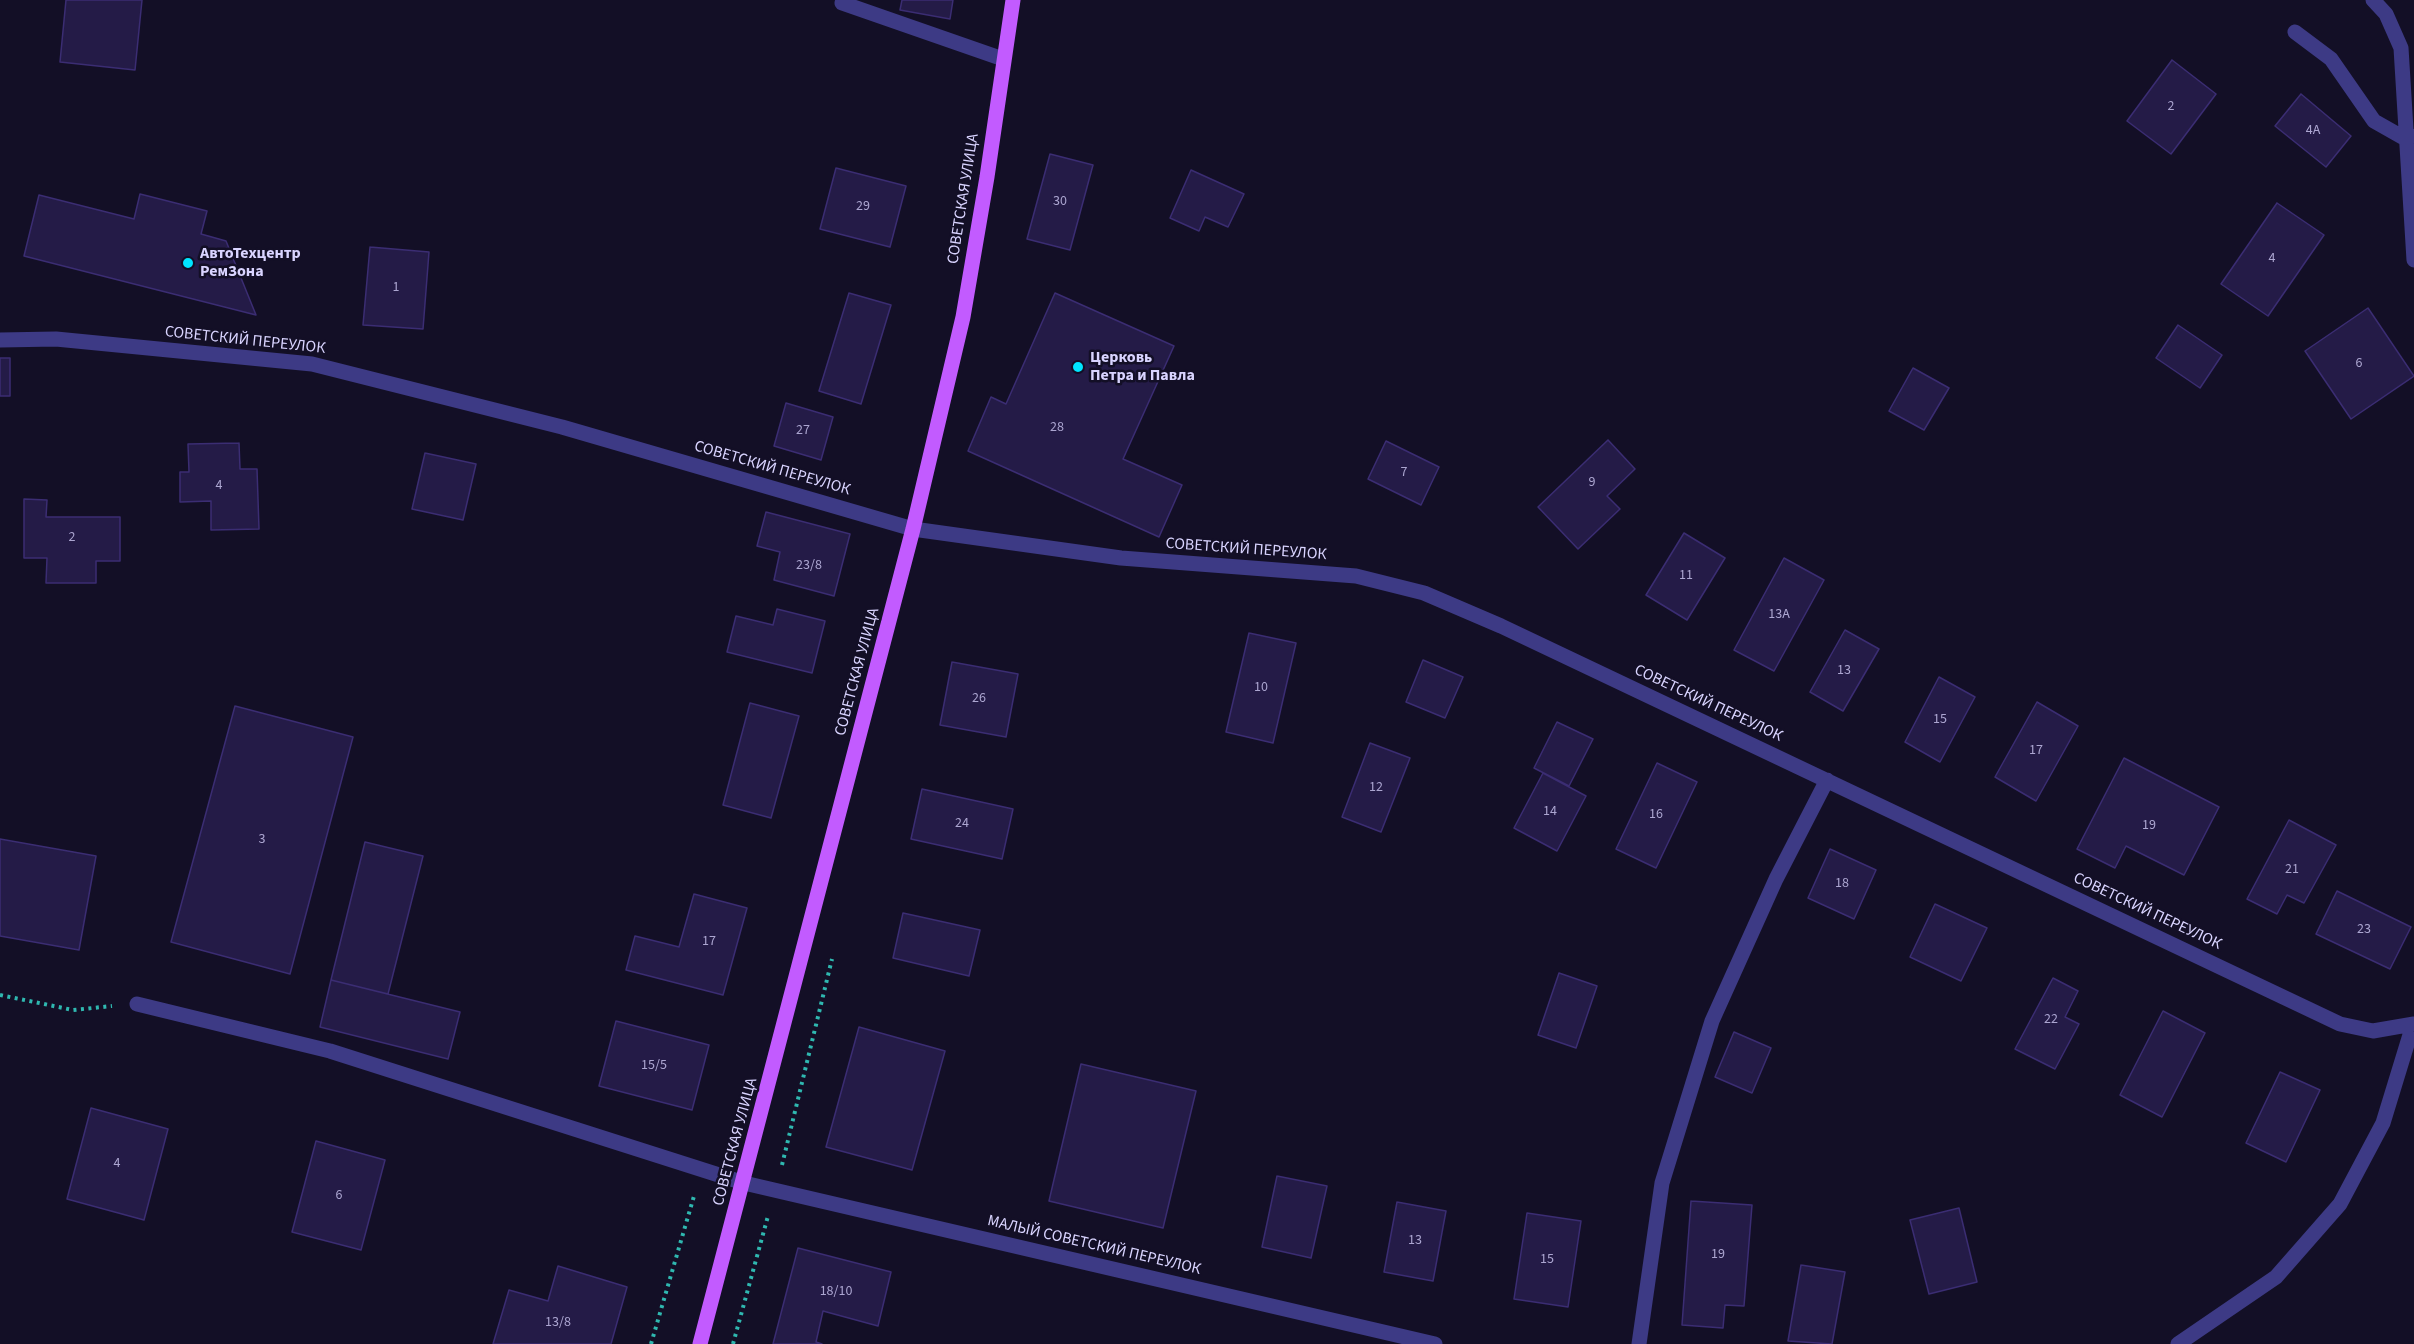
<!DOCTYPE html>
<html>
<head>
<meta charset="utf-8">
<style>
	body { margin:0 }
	canvas { display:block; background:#130f26 }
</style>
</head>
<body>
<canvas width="2414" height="1344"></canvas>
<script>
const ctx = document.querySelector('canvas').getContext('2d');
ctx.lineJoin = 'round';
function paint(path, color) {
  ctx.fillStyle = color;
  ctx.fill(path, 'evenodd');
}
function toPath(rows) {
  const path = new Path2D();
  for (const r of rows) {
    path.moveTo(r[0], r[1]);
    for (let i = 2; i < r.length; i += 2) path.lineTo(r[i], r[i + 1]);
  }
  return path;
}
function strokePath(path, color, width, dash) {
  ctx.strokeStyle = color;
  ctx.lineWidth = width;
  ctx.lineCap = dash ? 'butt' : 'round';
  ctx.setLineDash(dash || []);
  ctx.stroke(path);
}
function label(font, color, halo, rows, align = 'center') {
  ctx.font = font + ' "Source Sans 3",sans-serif';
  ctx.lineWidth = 5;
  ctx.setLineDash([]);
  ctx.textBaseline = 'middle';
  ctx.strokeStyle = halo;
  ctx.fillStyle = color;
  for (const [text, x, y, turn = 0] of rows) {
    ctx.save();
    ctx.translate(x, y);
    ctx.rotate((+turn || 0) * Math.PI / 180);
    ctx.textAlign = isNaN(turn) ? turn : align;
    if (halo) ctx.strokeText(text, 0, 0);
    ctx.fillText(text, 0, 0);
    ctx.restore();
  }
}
const building = toPath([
	[66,0,142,0,135,70,60,62,66,0],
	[902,0,953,0,950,19,900,10,902,0],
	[2172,60,2216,94,2171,154,2127,121,2172,60],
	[2301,94,2351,136,2326,167,2275,126,2301,94],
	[1050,154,1093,165,1070,250,1027,239,1050,154],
	[836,168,906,186,890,247,820,229,836,168],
	[1191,170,1244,194,1228,227,1205,217,1199,231,1170,218,1191,170],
	[140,194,207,211,201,234,226,241,256,315,24,256,39,195,134,219,140,194],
	[2277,203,2324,235,2268,316,2221,284,2277,203],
	[370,247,429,252,423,329,363,325,370,247],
	[849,293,891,305,861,404,819,391,849,293],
	[1055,293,1174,346,1123,459,1182,485,1159,537,968,451,991,397,1006,404,1055,293],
	[2368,308,2414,376,2351,419,2305,351,2368,308],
	[2178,325,2222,355,2200,388,2156,358,2178,325],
	[0,358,10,358,10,396,0,396,0,358],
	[1913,368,1949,388,1924,430,1889,411,1913,368],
	[786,403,833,417,821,460,774,446,786,403],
	[1608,440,1635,469,1607,496,1620,509,1578,549,1538,507,1608,440],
	[1386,441,1439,467,1421,505,1368,479,1386,441],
	[239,443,240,469,257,469,259,529,211,530,211,501,180,502,180,472,189,472,188,444,239,443],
	[425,453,476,464,463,520,412,509,425,453],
	[24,499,47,500,46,517,120,517,120,561,96,561,96,583,46,583,47,558,24,558,24,499],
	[766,512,850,534,834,596,774,580,780,552,757,546,766,512],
	[1684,533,1725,558,1687,620,1646,595,1684,533],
	[1784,558,1824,580,1774,671,1734,650,1784,558],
	[777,609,825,621,812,673,727,652,736,616,773,625,777,609],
	[1845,630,1879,649,1843,711,1810,692,1845,630],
	[1249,633,1296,643,1273,743,1226,732,1249,633],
	[1423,660,1463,677,1445,718,1406,702,1423,660],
	[952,662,1018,674,1006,737,940,725,952,662],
	[1939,677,1975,697,1940,762,1905,742,1939,677],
	[2037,702,2078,726,2036,801,1995,777,2037,702],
	[750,703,799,716,771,818,723,805,750,703],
	[235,706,353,737,290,974,171,942,235,706],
	[1557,722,1593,739,1569,786,1534,768,1557,722],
	[1370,743,1410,758,1381,832,1342,817,1370,743],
	[2124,758,2219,807,2184,875,2126,846,2115,868,2077,849,2124,758],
	[1657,763,1697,782,1656,868,1616,849,1657,763],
	[1543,773,1586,796,1557,851,1514,828,1543,773],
	[922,789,1013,809,1002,859,911,839,922,789],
	[2289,820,2336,845,2304,903,2287,895,2277,914,2247,899,2289,820],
	[0,839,96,856,79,950,0,936,0,839],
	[365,842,423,856,388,994,331,980,365,842],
	[1830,849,1876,870,1854,919,1808,898,1830,849],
	[2337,891,2411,927,2390,969,2316,934,2337,891],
	[694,894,747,908,723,995,626,970,635,936,679,947,694,894],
	[1935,904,1987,928,1961,981,1910,957,1935,904],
	[903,913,980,930,969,976,893,958,903,913],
	[1559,973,1597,986,1576,1048,1538,1035,1559,973],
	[2053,978,2078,991,2065,1017,2079,1024,2055,1069,2015,1049,2053,978],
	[331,980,460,1012,448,1059,320,1027,331,980],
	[2163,1011,2205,1033,2162,1117,2120,1095,2163,1011],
	[616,1021,709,1045,692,1110,599,1086,616,1021],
	[859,1027,945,1051,912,1170,826,1147,859,1027],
	[1734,1032,1771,1048,1752,1093,1715,1077,1734,1032],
	[1081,1064,1196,1091,1163,1228,1049,1201,1081,1064],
	[2280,1072,2320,1090,2286,1162,2246,1143,2280,1072],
	[91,1108,168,1129,144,1220,67,1199,91,1108],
	[316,1141,385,1160,361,1250,292,1232,316,1141],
	[1277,1176,1327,1186,1311,1258,1262,1247,1277,1176],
	[1691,1201,1752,1205,1744,1306,1725,1305,1723,1328,1682,1325,1691,1201],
	[1397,1202,1446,1211,1433,1281,1384,1272,1397,1202],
	[1959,1208,1977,1282,1929,1294,1910,1220,1959,1208],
	[1527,1213,1581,1221,1568,1307,1514,1299,1527,1213],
	[798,1248,891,1272,878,1326,823,1311,816,1342,822,1344,773,1344,798,1248],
	[1801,1265,1845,1272,1832,1344,1788,1341,1801,1265],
	[558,1266,627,1287,611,1344,493,1344,509,1290,548,1301,558,1266]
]);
const path = toPath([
	[0,995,73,1010,112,1006],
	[782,1165,832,959],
	[651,1344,694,1196],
	[733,1344,768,1216]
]);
const minor = toPath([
	[2373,0,2386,14,2401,48,2414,260],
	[842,3,1003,59],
	[2295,32,2331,59,2374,121,2404,138,2411,136],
	[0,340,56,339,312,364,562,427,913,529,1121,558,1356,576,1424,593,1501,626,2340,1024,2373,1031,2414,1024],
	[137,1004,330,1051,744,1183,1435,1344],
	[1639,1344,1662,1183,1712,1021,1776,879,1827,780],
	[2178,1344,2276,1277,2340,1204,2383,1123,2413,1025]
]);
const major = toPath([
	[700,1344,913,529,963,317,987,177,1013,0]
]);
const markers = [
	[188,263,6,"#00e5ff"],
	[1078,367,6,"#00e5ff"]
];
const numberNames = [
	["2",2171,107],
	["4А",2313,131],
	["30",1060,202],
	["29",863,207],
	["4",2272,259],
	["1",396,288],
	["6",2359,364],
	["28",1057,428],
	["27",803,431],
	["7",1404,473],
	["9",1592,483],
	["4",219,486],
	["2",72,538],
	["23/8",809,566],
	["11",1686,576],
	["13А",1779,615],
	["13",1844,671],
	["10",1261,688],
	["26",979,699],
	["15",1940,720],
	["17",2036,751],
	["12",1376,788],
	["14",1550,812],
	["16",1656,815],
	["24",962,824],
	["19",2149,826],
	["3",262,840],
	["21",2292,870],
	["18",1842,884],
	["23",2364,930],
	["17",709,942],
	["22",2051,1020],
	["15/5",654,1066],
	["4",117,1164],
	["6",339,1196],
	["13",1415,1241],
	["19",1718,1255],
	["15",1547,1260],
	["18/10",836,1292],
	["13/8",558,1323]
];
const streetNames = [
	["СОВЕТСКАЯ УЛИЦА",964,199,-81],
	["СОВЕТСКИЙ ПЕРЕУЛОК",245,341,6],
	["СОВЕТСКИЙ ПЕРЕУЛОК",772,469,16],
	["СОВЕТСКИЙ ПЕРЕУЛОК",1246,550,4],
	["СОВЕТСКАЯ УЛИЦА",858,672,-75],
	["СОВЕТСКИЙ ПЕРЕУЛОК",1708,704,25],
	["СОВЕТСКИЙ ПЕРЕУЛОК",2147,912,25],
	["СОВЕТСКАЯ УЛИЦА",736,1142,-75],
	["МАЛЫЙ СОВЕТСКИЙ ПЕРЕУЛОК",1094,1246,13]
];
const poiNames = [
	["АвтоТехцентр",200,254],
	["РемЗона",200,272],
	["Церковь",1090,358],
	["Петра и Павла",1090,376]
];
paint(building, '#241b47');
strokePath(building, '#3b2d73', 1.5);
strokePath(path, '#2fb8b0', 4, [3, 4.5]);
strokePath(minor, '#3d3a85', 15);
strokePath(major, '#c25bff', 15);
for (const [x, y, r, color] of markers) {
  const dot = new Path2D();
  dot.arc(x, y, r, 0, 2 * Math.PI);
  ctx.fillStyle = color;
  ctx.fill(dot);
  strokePath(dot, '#130f26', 2);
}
label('14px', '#aca6d1', null, numberNames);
label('16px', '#d9d4ff', '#130f26', streetNames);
label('bold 16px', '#d9d4ff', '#130f26', poiNames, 'left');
</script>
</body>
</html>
